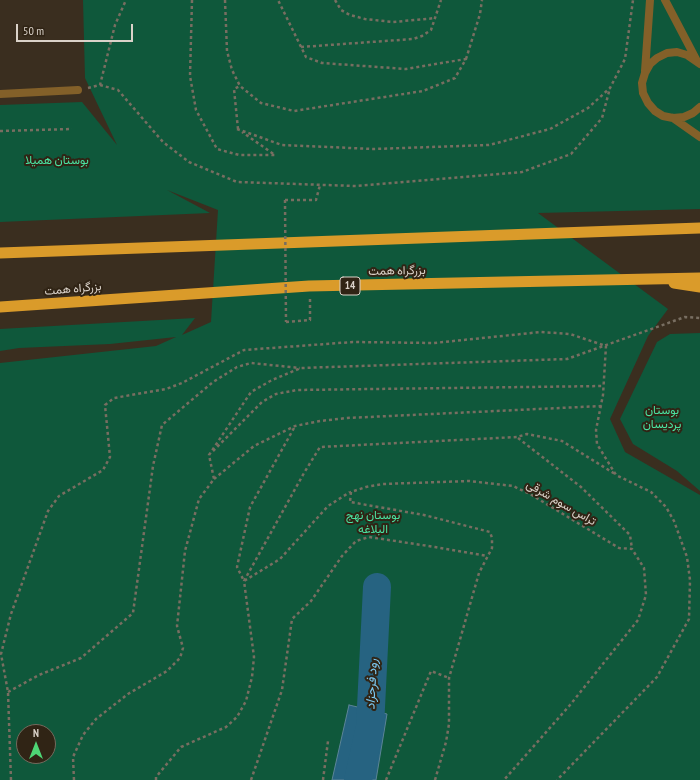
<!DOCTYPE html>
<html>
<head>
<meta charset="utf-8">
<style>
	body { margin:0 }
	#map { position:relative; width:700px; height:780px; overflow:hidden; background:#3a2e1f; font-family:"PT Sans Narrow",sans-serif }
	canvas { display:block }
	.north { position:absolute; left:16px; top:724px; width:40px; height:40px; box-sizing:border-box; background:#302415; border:1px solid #746a5d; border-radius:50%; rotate:0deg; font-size:11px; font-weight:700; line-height:16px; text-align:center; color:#dad2c9 }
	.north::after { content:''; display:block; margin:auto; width:14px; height:18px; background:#4ed675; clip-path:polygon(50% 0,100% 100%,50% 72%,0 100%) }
	.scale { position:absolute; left:16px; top:24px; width:117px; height:18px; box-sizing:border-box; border:2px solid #dad2c9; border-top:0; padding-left:5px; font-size:12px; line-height:14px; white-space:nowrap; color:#dad2c9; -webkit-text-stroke:3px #302415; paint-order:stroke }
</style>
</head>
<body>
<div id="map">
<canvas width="700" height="780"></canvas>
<div class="north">N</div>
<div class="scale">50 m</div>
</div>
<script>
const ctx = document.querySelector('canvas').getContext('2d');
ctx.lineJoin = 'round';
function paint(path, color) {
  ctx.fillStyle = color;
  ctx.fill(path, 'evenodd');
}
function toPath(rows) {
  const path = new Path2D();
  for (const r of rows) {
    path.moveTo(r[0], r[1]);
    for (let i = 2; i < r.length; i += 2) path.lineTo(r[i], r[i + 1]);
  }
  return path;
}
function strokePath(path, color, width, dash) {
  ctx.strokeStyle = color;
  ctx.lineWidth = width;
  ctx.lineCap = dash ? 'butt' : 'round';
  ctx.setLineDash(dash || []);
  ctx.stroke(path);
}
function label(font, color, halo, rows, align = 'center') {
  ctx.font = font + ' "PT Sans Narrow",Vazirmatn,sans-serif';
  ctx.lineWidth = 4;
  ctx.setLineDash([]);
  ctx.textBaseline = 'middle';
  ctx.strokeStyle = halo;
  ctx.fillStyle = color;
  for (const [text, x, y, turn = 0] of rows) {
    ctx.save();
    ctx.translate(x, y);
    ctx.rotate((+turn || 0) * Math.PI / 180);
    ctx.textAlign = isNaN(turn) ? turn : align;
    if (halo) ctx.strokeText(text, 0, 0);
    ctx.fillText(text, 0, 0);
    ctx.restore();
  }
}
const green = toPath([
	[83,0,700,0,700,209,538,213,668,309,648,336,610,419,625,452,700,495,700,780,0,780,0,363,156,346,176,337,110,344,19,348,0,351,0,329,195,318,182,335,211,322,218,210,167,190,210,213,0,222,0,105,82,102,117,145,85,78],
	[24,732,48,732,48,756,24,756],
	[700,333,700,491,677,471,633,444,620,419,657,342,670,334]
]);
const water = toPath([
	[349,705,387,714,376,780,332,780,349,705]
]);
const river = toPath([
	[358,780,370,727,377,587]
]);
const path = toPath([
	[192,0,190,76,196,110,217,149,239,155,275,155,242,132],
	[225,0,227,51,232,70,240,86,261,103,294,111,423,91,455,78,466,59,406,69,322,63,306,57,278,0],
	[335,0,341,10,350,15,365,19,393,22,436,18],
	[301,47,413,39,422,36,431,30,441,0],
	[466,59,480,14,482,0],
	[100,85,118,90,163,142,189,162,237,182,356,186,522,172,571,154,602,118,610,88],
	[88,88,100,85,115,25,126,0],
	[237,129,282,145,374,149,489,145,550,129,588,108,610,88,625,59,633,0],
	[238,129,234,89,240,86],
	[0,131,72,129],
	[285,200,316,200,320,185],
	[286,322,310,320,310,298],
	[294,428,250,507,237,567,244,581,280,559,328,506,350,492],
	[518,438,581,487,630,535,632,549],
	[213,451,262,402,276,394,297,390,603,386],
	[214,479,254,446,295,426,320,421,347,418,602,406],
	[8,692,39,675,81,658,133,613,153,466,162,425,213,382,237,367,251,363,300,368],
	[11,780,8,692,1,654,11,614,48,511,59,496,103,470,110,457,105,405,114,398,166,389,182,383,244,350,353,342,434,343,541,332,570,334,606,346,603,395,596,430,597,444,616,475,651,492,666,507,674,521,687,557,690,580,689,619,657,677,557,780],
	[74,780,73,757,83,735,96,719,128,694,167,671,180,658,183,648,177,626,185,551,199,499,214,479,209,455,251,392,272,380,301,368,567,359,685,317,700,318],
	[156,780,156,777,181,747,226,727,237,717,246,701,252,677,254,657,244,581,304,473,320,447,517,437,527,434,562,441,615,474],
	[251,780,282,690,292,619,311,601,342,556,356,541,369,537,435,547,487,556],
	[323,780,328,741],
	[386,780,431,671,449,678],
	[435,780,446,742,449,724,449,678,479,573,492,548,492,538,490,532,424,515,350,502,351,492,366,487,383,484,469,481,513,486,530,494,619,548,632,549,644,568,646,595,638,620,570,705,504,780]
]);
const service = toPath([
	[665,0,696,59],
	[700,64,687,55,677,52,667,53,657,58,650,64,645,73,642,83,643,93,648,103,655,111,663,116,673,118,684,117,693,113,700,107],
	[645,71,650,0],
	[673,118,700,137]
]);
const minor = toPath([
	[0,94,78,90]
]);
const trunk = toPath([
	[0,253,700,228],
	[674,283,700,287],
	[0,307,309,286,700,278]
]);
const pathBridge = toPath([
	[285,200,286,322]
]);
const shields = [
	[350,286,20]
];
const shieldNames = [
	["14",350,286]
];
const parkNames = [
	["بوستان همیلا",57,161],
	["بوستان",662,411],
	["پردیسان",662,425],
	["بوستان نهج",373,516],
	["البلاغه",373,530]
];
const streetNames = [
	["بزرگراه همت",397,271,-1],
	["بزرگراه همت",73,289,-5],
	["تراس سوم شرقی",561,503,30]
];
const waterNames = [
	["رود فرحزاد",372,684,-87]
];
paint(green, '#0f583b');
paint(water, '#266381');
strokePath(water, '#5c8497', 1);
strokePath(river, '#266381', 28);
strokePath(path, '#786e61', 2.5, [3, 3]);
strokePath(service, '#836029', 8);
strokePath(minor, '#836029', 8);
strokePath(trunk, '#da9b2a', 11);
strokePath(pathBridge, '#786e61', 2.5, [3, 3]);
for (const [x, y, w] of shields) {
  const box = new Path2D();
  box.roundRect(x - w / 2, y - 9, w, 18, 3);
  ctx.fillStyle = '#302415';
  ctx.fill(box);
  strokePath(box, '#dad2c9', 1);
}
label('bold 11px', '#dad2c9', null, shieldNames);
label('12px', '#4ae4a2', '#302415', parkNames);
label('12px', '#dad2c9', '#302415', streetNames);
label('italic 13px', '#7cc9f2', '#302415', waterNames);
</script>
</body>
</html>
